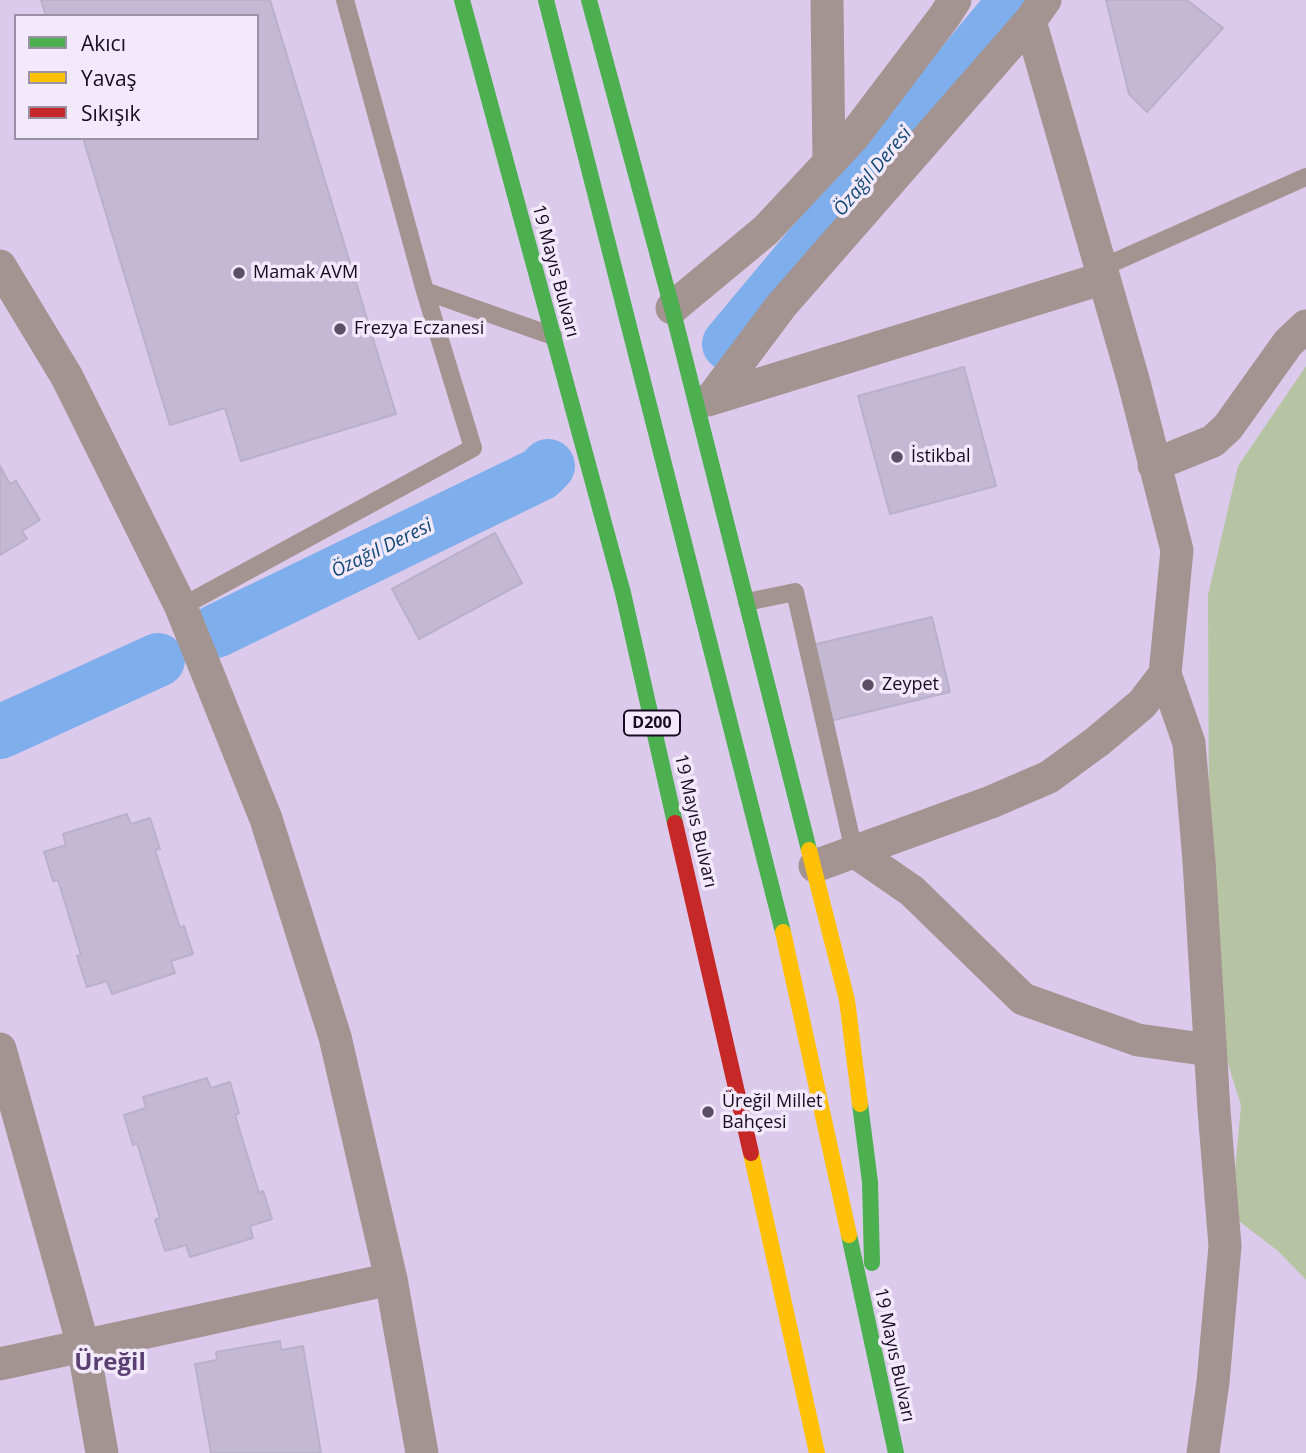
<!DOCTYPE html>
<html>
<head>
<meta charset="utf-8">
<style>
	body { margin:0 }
	#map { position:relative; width:1306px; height:1453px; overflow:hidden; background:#dccaec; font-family:"Open Sans",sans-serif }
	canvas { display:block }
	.legend { position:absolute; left:14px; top:14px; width:245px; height:126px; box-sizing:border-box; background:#f2e9fb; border:2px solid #9b91a4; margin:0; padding:9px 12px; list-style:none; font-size:21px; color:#180c21 }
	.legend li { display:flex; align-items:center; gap:14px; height:35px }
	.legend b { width:35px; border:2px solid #9b91a4 }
</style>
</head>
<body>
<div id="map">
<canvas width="1306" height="1453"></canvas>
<ul class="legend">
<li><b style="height:9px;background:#4caf50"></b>Akıcı</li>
<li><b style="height:9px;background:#ffc107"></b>Yavaş</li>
<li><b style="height:9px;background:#c62828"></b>Sıkışık</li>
</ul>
</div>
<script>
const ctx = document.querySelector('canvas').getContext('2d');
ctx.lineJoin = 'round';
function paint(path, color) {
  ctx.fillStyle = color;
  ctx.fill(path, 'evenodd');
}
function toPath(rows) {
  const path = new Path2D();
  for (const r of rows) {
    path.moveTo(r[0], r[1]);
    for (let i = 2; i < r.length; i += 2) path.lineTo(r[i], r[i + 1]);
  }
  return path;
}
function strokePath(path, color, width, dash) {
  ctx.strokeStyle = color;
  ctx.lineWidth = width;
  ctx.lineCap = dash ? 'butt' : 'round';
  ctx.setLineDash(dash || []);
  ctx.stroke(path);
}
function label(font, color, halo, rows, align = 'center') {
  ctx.font = font + ' "Open Sans",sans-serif';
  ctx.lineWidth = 7;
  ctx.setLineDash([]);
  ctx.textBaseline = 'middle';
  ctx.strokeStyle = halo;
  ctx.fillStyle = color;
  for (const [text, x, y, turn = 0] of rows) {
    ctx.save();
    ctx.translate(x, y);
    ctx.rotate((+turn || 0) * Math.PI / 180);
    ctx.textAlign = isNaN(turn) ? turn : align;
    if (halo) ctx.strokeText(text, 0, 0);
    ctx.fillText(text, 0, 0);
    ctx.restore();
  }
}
const green = toPath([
	[1306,366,1306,1280,1278,1251,1231,1215,1241,1105,1221,1042,1209,832,1208,595,1238,466]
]);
const river = toPath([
	[729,344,1016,0],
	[216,631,540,474,548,466],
	[0,732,158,660]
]);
const building = toPath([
	[41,0,270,0,396,414,241,461,225,408,170,425,83,138,257,138,257,16,46,16,41,0],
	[1106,0,1187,0,1223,28,1147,112,1129,94,1106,0],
	[964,367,996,486,890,514,858,396,964,367],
	[0,466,10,484,16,481,40,520,22,531,27,539,0,555,0,466],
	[495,533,522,583,419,639,392,589,495,533],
	[932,617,950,692,830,721,812,645,932,617],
	[127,814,131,824,150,818,160,849,155,850,180,928,184,926,193,954,171,961,175,973,112,994,107,981,87,987,77,956,81,955,58,880,53,881,44,852,66,845,63,834,127,814],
	[207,1078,211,1088,230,1082,239,1113,235,1115,259,1193,263,1191,272,1219,250,1226,253,1238,190,1257,186,1245,165,1251,155,1220,160,1218,137,1143,133,1145,124,1115,146,1108,143,1097,207,1078],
	[280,1341,281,1350,303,1346,321,1453,211,1453,195,1364,217,1360,216,1352,280,1341]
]);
const lane = toPath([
	[1101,268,1306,177],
	[425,291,553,336],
	[747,602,795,592,854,851],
	[181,607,473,448,425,291,345,0]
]);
const street = toPath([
	[827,0,829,163],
	[0,266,67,377,181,607,266,819,335,1037,391,1279,422,1453],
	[672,308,766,230,853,137,944,17,955,0],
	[712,398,781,306,1030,21,1045,0],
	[708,400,1104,278],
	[1154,465,1213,441,1228,427,1288,343,1306,326],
	[1165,674,1189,743,1199,861,1214,1110,1225,1246,1213,1382,1203,1453],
	[854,851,912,891,1023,999,1138,1040,1210,1050],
	[815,866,991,802,1049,777,1098,741,1142,704,1165,674,1177,550,1133,379,1030,21],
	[0,1049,83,1345,102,1453],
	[0,1364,391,1279]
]);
const fast = toPath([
	[462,0,623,593,675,823],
	[546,0,783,932],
	[589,0,672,308,809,850],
	[860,1104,870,1182,872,1263],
	[849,1235,896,1453]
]);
const slow = toPath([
	[809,850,847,1000,860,1104],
	[783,932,849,1235],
	[751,1153,817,1453]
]);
const jam = toPath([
	[675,823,751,1153]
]);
const markers = [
	[239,273,7,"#5d4e68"],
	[340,329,7,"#5d4e68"],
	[897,457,7,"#5d4e68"],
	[868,685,7,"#5d4e68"],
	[708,1112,7,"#5d4e68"]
];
const shields = [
	[652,723,56]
];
const shieldNames = [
	["D200",652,723]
];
const streetNames = [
	["19 Mayıs Bulvarı",555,271,75],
	["19 Mayıs Bulvarı",695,821,77],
	["19 Mayıs Bulvarı",894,1355,78]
];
const poiNames = [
	["Mamak AVM",253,273],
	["Frezya Eczanesi",354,329],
	["İstikbal",911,457],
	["Zeypet",882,685],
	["Üreğil Millet",722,1102],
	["Bahçesi",722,1123]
];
const waterNames = [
	["Özağıl Deresi",873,172,-50],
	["Özağıl Deresi",382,549,-26]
];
const districtNames = [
	["Üreğil",110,1363]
];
paint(green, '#b7c4a3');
strokePath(river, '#7eaeeb', 54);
paint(building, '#c3b9d5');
strokePath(building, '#b9b0ca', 2);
strokePath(lane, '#a49491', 18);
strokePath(street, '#a49491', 33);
strokePath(fast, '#4caf50', 16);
strokePath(slow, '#ffc107', 16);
strokePath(jam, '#c62828', 16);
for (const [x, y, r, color] of markers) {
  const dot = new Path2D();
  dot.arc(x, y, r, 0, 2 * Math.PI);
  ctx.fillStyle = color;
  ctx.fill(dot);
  strokePath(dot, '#f2e9fb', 2.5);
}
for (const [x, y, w] of shields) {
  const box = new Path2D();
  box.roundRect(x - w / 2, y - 12.5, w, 25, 5);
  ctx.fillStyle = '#f2e9fb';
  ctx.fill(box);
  strokePath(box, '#180c21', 2);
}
label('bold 16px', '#180c21', null, shieldNames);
label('18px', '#180c21', '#f2e9fb', streetNames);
label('18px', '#180c21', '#f2e9fb', poiNames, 'left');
label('italic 19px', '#114876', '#f2e9fb', waterNames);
label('bold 24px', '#5c3f72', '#f2e9fb', districtNames);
</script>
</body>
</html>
